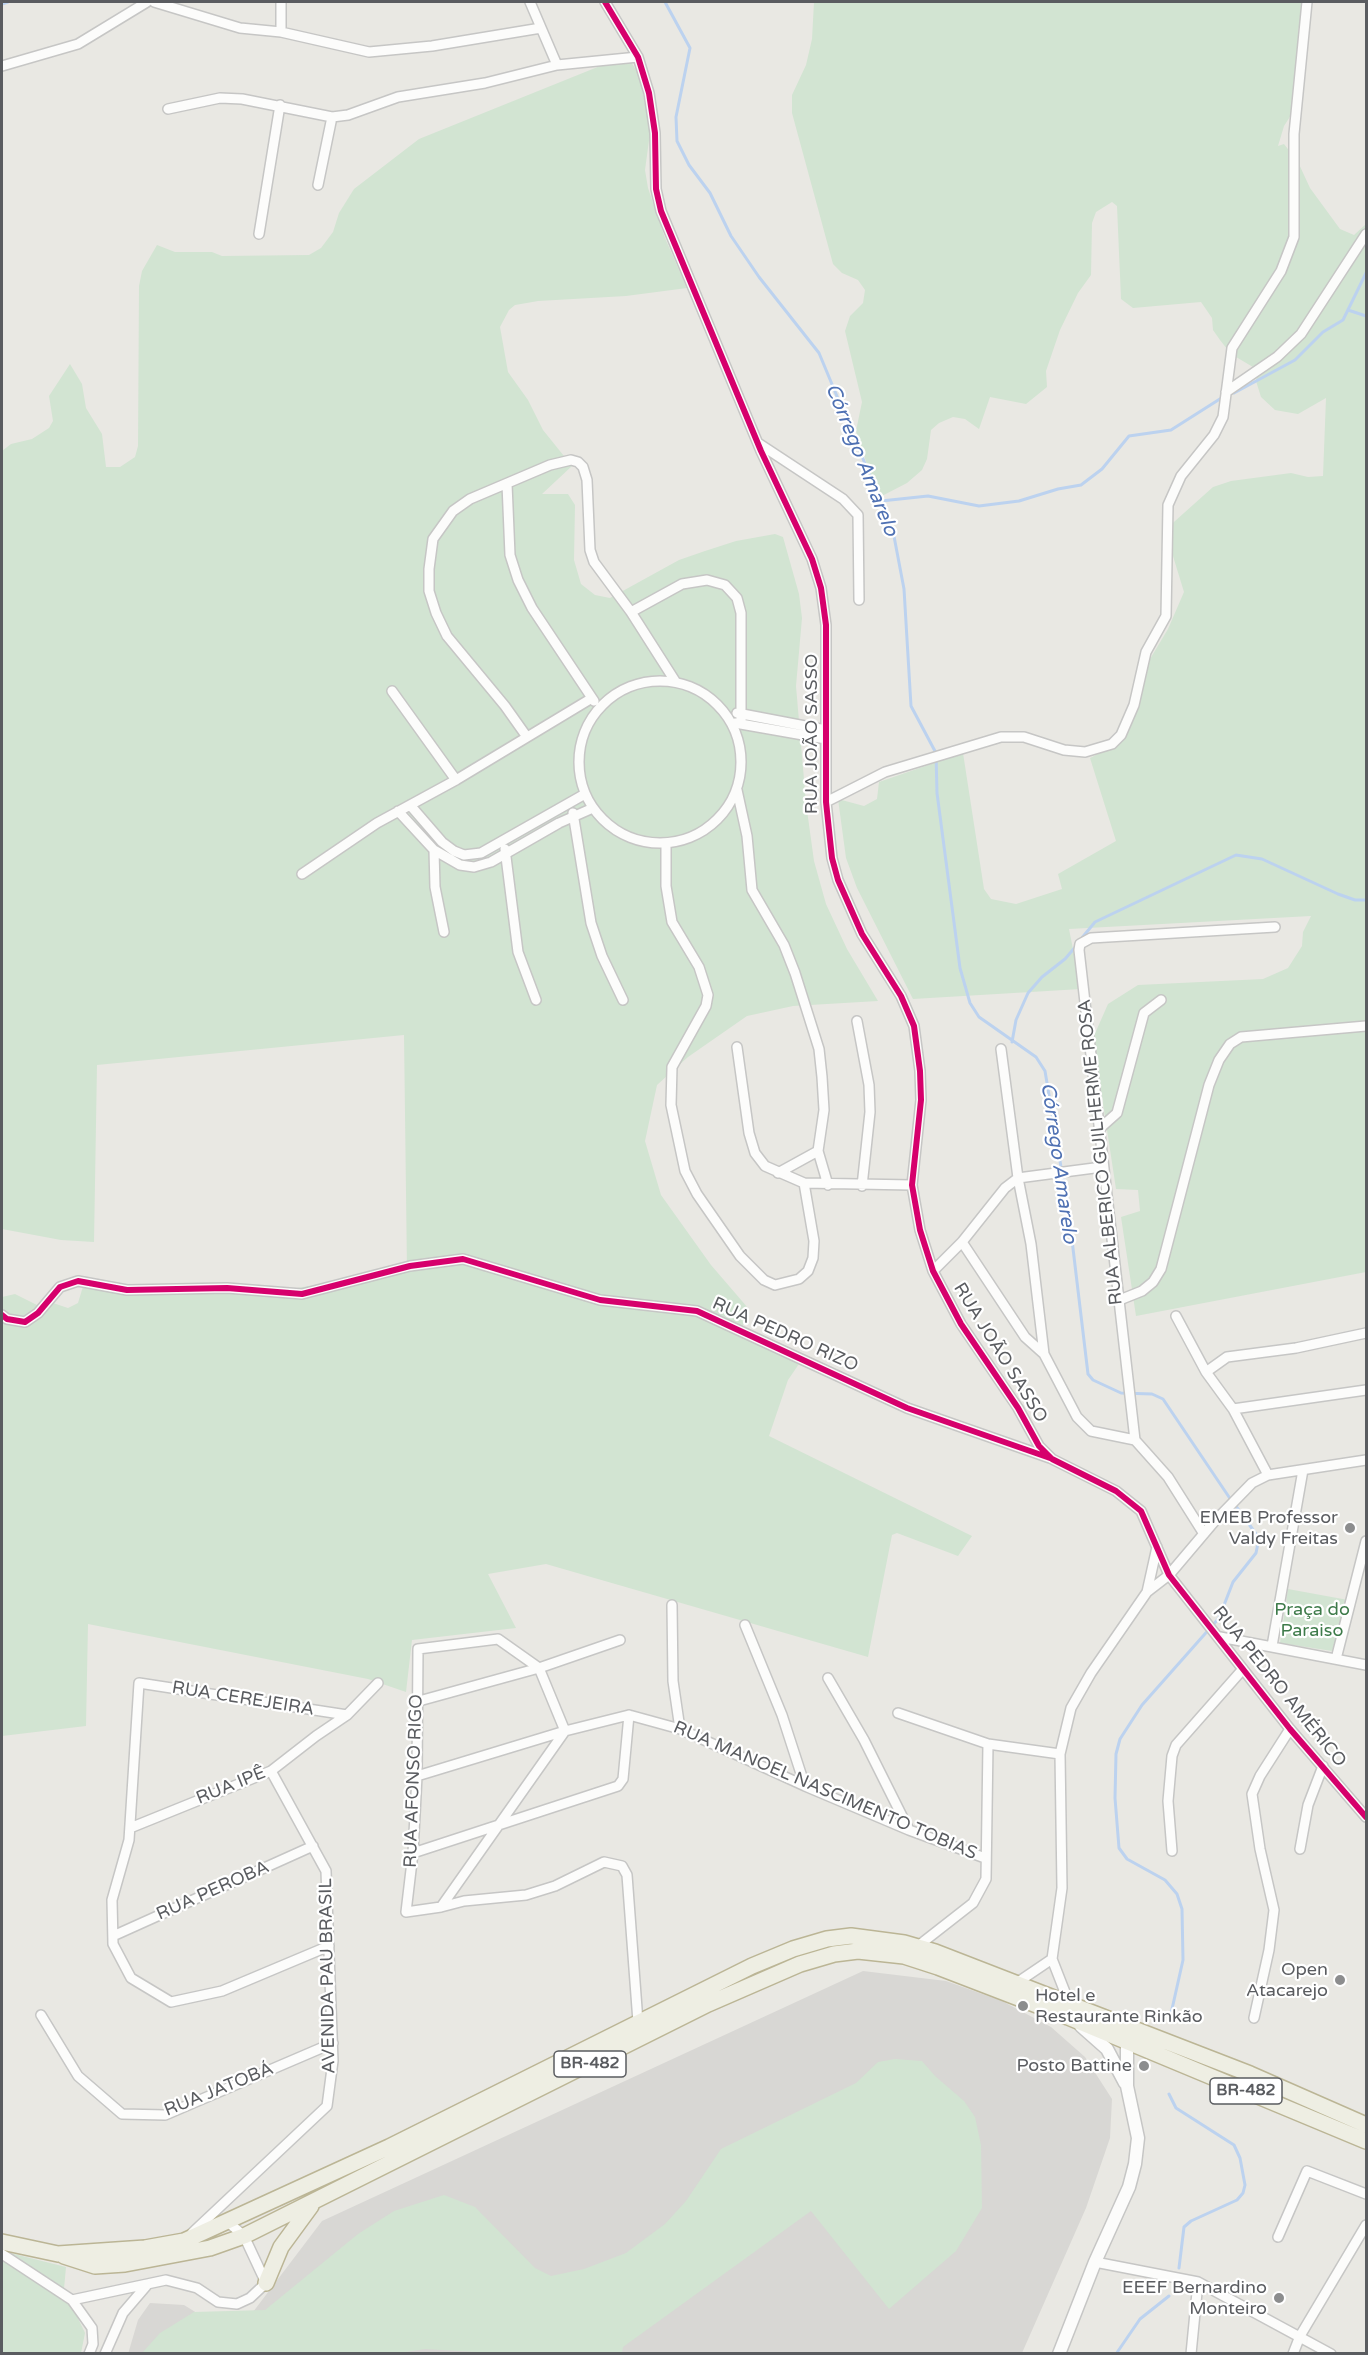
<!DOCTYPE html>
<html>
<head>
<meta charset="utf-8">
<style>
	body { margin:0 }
	#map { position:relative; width:1368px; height:2355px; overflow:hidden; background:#e9e8e3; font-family:"Varela Round",sans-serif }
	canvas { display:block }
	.frame { position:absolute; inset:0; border:3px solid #5a5c60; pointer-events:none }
</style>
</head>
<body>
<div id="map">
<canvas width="1368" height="2355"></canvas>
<div class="frame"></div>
</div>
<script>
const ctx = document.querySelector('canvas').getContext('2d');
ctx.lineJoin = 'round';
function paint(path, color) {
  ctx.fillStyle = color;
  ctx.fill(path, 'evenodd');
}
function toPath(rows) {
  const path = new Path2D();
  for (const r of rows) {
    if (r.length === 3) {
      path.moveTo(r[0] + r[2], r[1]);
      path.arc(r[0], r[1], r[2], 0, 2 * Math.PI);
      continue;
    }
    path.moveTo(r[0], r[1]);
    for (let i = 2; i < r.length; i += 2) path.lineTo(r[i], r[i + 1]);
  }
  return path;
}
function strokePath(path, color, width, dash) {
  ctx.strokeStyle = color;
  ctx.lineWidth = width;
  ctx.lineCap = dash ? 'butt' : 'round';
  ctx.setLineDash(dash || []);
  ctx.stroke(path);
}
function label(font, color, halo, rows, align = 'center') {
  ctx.font = font + ' "Varela Round",sans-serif';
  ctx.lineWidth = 4.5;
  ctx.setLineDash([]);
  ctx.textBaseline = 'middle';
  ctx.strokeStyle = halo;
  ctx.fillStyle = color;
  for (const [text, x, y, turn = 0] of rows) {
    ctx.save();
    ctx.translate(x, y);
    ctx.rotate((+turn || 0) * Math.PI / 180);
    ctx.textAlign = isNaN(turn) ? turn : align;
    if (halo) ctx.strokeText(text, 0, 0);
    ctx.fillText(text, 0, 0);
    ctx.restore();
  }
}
const industrial = toPath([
	[863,1971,946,1981,1002,2001,1051,2027,1085,2057,1112,2099,1110,2138,1086,2208,1022,2353,128,2354,138,2320,150,2303,184,2305,213,2323,253,2312,322,2221]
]);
const green = toPath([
	[814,2,1305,2,1298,31,1299,57,1293,112,1284,126,1278,146,1284,144,1298,162,1310,188,1340,229,1354,235,1366,224,1366,218,1366,1272,1136,1316,1121,1217,1140,1211,1138,1190,1116,1189,1093,1038,1108,1004,1138,985,1263,979,1288,968,1302,946,1303,932,1311,916,1069,929,1081,989,913,999,857,888,846,858,838,799,864,806,877,799,879,782,963,753,984,889,991,899,1016,904,1062,889,1058,874,1116,841,1090,758,1116,745,1128,732,1147,664,1168,629,1184,592,1165,530,1213,487,1231,481,1291,473,1308,477,1323,476,1326,398,1298,414,1275,410,1261,397,1256,381,1258,370,1231,354,1220,340,1213,330,1212,318,1201,302,1133,308,1121,299,1117,206,1112,202,1096,212,1092,223,1091,275,1078,293,1060,330,1046,371,1047,387,1026,404,990,397,979,429,965,419,953,417,939,423,931,430,927,459,922,470,907,483,878,498,856,431,862,402,845,331,850,316,863,303,865,290,858,280,842,273,833,264,792,113,792,95,806,65,812,39],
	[610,62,631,62,640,76,650,133,645,170,648,188,665,238,687,288,626,296,538,301,515,305,509,310,500,327,508,372,528,400,543,430,572,466,542,494,568,494,575,505,574,560,581,584,595,595,610,598,679,560,705,551,736,541,775,534,783,537,799,594,802,618,796,686,806,803,814,861,826,904,847,949,878,1001,793,1006,747,1016,688,1057,657,1085,645,1141,661,1195,711,1265,748,1308,742,1329,801,1361,788,1380,769,1436,972,1536,958,1556,897,1533,892,1535,868,1657,546,1564,488,1574,516,1628,412,1640,406,1692,368,1679,88,1624,86,1726,2,1736,2,1297,15,1294,37,1305,53,1303,68,1308,78,1303,84,1283,264,1293,407,1271,404,1035,97,1065,94,1242,61,1240,2,1229,2,451,11,444,32,439,49,428,53,421,49,396,70,364,82,384,86,408,102,434,106,467,120,467,135,457,138,446,139,286,142,271,157,245,175,252,212,252,222,256,309,255,321,248,333,232,339,213,354,189,419,139],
	[1288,1589,1348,1600,1332,1651,1280,1643],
	[895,2059,922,2061,935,2076,964,2101,975,2117,981,2145,982,2208,956,2251,889,2309,811,2211,623,2347,622,2353,510,2354,425,2349,393,2354,142,2353,160,2333,194,2312,265,2310,358,2234,394,2211,444,2195,475,2207,535,2268,551,2276,584,2269,626,2253,665,2224,686,2201,721,2149,856,2083,878,2062],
	[2,2251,66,2267,64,2289,85,2333,81,2353,2,2353]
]);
const stream = toPath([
	[665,2,690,48,676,117,677,141,689,165,710,193,731,236,759,277,819,353,893,531,904,589,911,706,936,753,937,793,960,968,970,1003,979,1017,1036,1057,1045,1071,1069,1215,1088,1374,1093,1380,1121,1393,1152,1394,1163,1399,1231,1500],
	[2,4,8,2],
	[1348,310,1366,316],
	[1234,393,1295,360,1323,332,1343,320,1366,273],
	[881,501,928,496,979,506,1019,501,1058,489,1081,485,1102,469,1129,436,1171,430,1223,397],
	[1081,939,1095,922,1236,855,1262,859,1338,894,1355,900,1366,900],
	[1012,1042,1016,1020,1028,993,1042,977,1065,959,1077,945],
	[1170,2018,1183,1960,1182,1909,1177,1894,1165,1880,1127,1859,1119,1848,1115,1798,1116,1754,1120,1739,1142,1705,1219,1618,1233,1582,1256,1553,1259,1538,1235,1505],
	[1169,2094,1176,2108,1234,2145,1240,2158,1245,2185,1243,2193,1237,2200,1191,2221,1184,2227,1179,2268],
	[1116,2354,1140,2319,1169,2296]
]);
const minor = toPath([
	[154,2,240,28,281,32,369,52,432,46,541,28],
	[530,2,557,65],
	[605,2,638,57,649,93,655,133,656,189,661,211,761,451,812,559,821,588,826,625,826,802,832,858,838,880,862,934,901,996,914,1026,920,1071,921,1100,912,1185,920,1230,933,1271,961,1324,1018,1408,1039,1446,1052,1459,1116,1491,1141,1511,1169,1575,1290,1729,1366,1817],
	[281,32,281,2],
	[2,66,78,44,147,2],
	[168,109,220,98,242,99,332,117,348,115,398,97,485,83,557,65,638,57],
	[318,185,332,117],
	[259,234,280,105],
	[1226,392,1277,357,1301,334,1366,234],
	[758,443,843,499,858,515,859,600],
	[507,484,510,555,518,580,532,608,594,701],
	[631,612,682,584,707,580,725,585,737,598,741,613,741,724],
	[660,762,81],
	[392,691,456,780],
	[737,713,826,730],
	[735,723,826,739],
	[527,737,505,706,447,636,436,613,429,591,429,569,433,539,453,511,470,499,550,465,571,460,578,462,583,467,587,480,590,550,594,562,631,612,675,681],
	[737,790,747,836,752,890,784,945,795,973,819,1049,822,1077,824,1110,818,1151,778,1173],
	[826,802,885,772,1001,737,1024,737,1064,750,1085,752,1112,744,1121,735,1134,705,1146,652,1166,616,1168,505,1181,476,1214,435,1223,417,1232,348,1281,271,1294,237,1294,134,1307,2],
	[410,805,442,842,454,851,464,855,481,853,585,794],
	[398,811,434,850,460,865,474,867,491,862,559,823,593,808],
	[573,813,591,923,602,956,623,1000],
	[666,843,666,886,672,922,699,967,708,995,706,1006,672,1067,671,1105,685,1171,697,1194,740,1256,764,1280,775,1285,799,1279,808,1271,813,1258,814,1241,804,1183],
	[505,849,518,952,536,1000],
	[434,850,435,887,444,932],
	[302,874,377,823,456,780,592,698],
	[857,1021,869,1085,870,1112,862,1186],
	[737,1047,749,1133,755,1153,765,1166,804,1183,912,1185],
	[1001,1049,1018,1178,1031,1244,1044,1354],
	[1098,1130,1117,1113,1144,1013,1161,1000],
	[818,1151,828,1185],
	[962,1242,1025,1337,1044,1354,1077,1417,1091,1431,1135,1440],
	[933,1271,962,1242,1005,1188,1018,1178,1102,1167],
	[1117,1301,1142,1291,1153,1282,1161,1269,1209,1085,1219,1060,1230,1044,1241,1037,1366,1026],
	[2,1315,7,1319,25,1322,38,1313,60,1287,78,1281,127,1290,227,1288,302,1294,410,1266,463,1259,600,1300,697,1311,907,1408,1050,1458],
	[1176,1316,1206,1372,1233,1409,1268,1475],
	[1206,1372,1227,1357,1296,1348,1366,1333],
	[1233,1409,1366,1390],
	[1204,1534,1168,1477,1135,1440,1079,950,1080,944,1091,938,1275,927],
	[1147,1592,1157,1547],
	[672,1605,673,1681,680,1729],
	[745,1625,782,1715,805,1786],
	[1220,1637,1366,1665],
	[1272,1646,1303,1470],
	[1336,1659,1366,1541],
	[828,1678,864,1740,909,1830],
	[419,1701,539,1668,620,1640],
	[898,1713,988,1744,1060,1754],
	[417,1776,565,1731,629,1715,680,1729,805,1786,909,1830,985,1858],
	[130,1828,271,1771,316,1736,347,1715,378,1683],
	[1300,1849,1308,1805,1323,1766],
	[1172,1851,1168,1801,1172,1756,1176,1745,1243,1669],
	[413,1853,618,1786,623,1779,629,1715],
	[441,1907,565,1731,539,1668,498,1639,418,1649,417,1776,413,1853,406,1912,441,1907,464,1901,526,1895,555,1886,604,1862,622,1866,627,1875,638,2022],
	[113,1936,313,1846],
	[329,1946,222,1991,171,2002,131,1978,113,1944,112,1900,129,1840,139,1683,347,1715],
	[918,1946,973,1903,986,1879,988,1744],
	[1018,1982,1052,1959],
	[1070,2005,1052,1959,1062,1888,1060,1754,1071,1708,1091,1673,1147,1592,1169,1575,1213,1523,1252,1483,1268,1475,1366,1460],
	[41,2015,78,2076,122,2114,165,2115,333,2043],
	[1254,2018,1269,1950,1274,1910,1260,1849,1252,1794,1260,1776,1290,1729],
	[192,2233,327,2106,333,2061,326,1871,271,1771],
	[1278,2237,1307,2171,1366,2194],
	[2,2254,72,2300,92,2328,93,2344,89,2354],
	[1095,2262,1198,2282,1331,2354],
	[72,2300,166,2280,197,2288,218,2302,237,2304,250,2298,266,2283,244,2236,228,2222],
	[105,2354,123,2313,147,2285],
	[1191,2354,1198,2282],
	[1293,2354,1300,2336,1366,2225]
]);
const tertiary = toPath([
	[1081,2026,1107,2049,1125,2083],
	[1059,2354,1095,2262,1129,2187,1135,2164,1138,2138,1127,2086,1127,2035]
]);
const trunk = toPath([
	[2,2242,58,2254,145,2248,184,2241,389,2147,752,1966,793,1949,827,1939,851,1936,904,1943,935,1952,1250,2074,1366,2125],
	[64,2256,95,2266,125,2264,210,2248,244,2236,708,2004,800,1964,834,1954,858,1951,904,1956,938,1967,1068,2017,1366,2141],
	[266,2283,281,2247,311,2206]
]);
const cycleway = toPath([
	[605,2,638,57,649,93,655,133,656,189,661,211,761,451,812,559,821,588,826,625,826,802,832,858,838,880,862,934,901,996,914,1026,920,1071,921,1100,912,1185,920,1230,933,1271,961,1324,1018,1408,1039,1446,1052,1459,1116,1491,1141,1511,1169,1575,1290,1729,1366,1817],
	[2,1315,7,1319,25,1322,38,1313,60,1287,78,1281,127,1290,227,1288,302,1294,410,1266,463,1259,600,1300,697,1311,907,1408,1050,1458]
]);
const markers = [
	[1350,1528,6,"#8c8d8e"],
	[1340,1980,6,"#8c8d8e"],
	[1023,2006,6,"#8c8d8e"],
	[1144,2066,6,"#8c8d8e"],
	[1279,2298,6,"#8c8d8e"]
];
const shields = [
	[590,2064,72],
	[1246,2091,72]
];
const shieldNames = [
	["BR-482",590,2064],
	["BR-482",1246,2091]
];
const streetNames = [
	["RUA JOÃO SASSO",812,734,-90],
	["RUA ALBERICO GUILHERME ROSA",1101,1152,-96],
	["RUA PEDRO RIZO",785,1335,24],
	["RUA JOÃO SASSO",1000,1353,58],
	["RUA PEDRO AMÉRICO",1279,1687,51],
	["RUA CEREJEIRA",243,1699,9],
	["RUA AFONSO RIGO",414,1781,-88],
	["RUA IPÊ",231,1786,-22],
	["RUA MANOEL NASCIMENTO TOBIAS",825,1791,23],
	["RUA PEROBA",213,1891,-24],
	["AVENIDA PAU BRASIL",328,1976,-91],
	["RUA JATOBÁ",219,2090,-22]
];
const poiNames = [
	["EMEB Professor",1338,1518],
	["Valdy Freitas",1338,1539],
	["Open",1328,1970],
	["Atacarejo",1328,1991],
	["Hotel e",1035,1996,"left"],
	["Restaurante Rinkão",1035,2017,"left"],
	["Posto Battine",1132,2066],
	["EEEF Bernardino",1267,2288],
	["Monteiro",1267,2309]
];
const parkNames = [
	["Praça do",1312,1610],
	["Paraiso",1312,1631]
];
const waterNames = [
	["Córrego Amarelo",861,460,68],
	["Córrego Amarelo",1058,1163,82]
];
paint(industrial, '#d8d7d4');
paint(green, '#d2e4d2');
strokePath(stream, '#bcd2ef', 3);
strokePath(minor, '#c6c6c5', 12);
strokePath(tertiary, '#c6c6c5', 15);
strokePath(trunk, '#bbb595', 18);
strokePath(minor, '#fcfcfb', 9);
strokePath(tertiary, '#fcfcfb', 12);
strokePath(trunk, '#eeeee3', 15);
strokePath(cycleway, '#d6006c', 6);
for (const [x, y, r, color] of markers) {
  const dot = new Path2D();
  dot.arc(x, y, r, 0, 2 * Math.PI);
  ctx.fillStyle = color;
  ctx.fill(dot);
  strokePath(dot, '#fff', 2);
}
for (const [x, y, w] of shields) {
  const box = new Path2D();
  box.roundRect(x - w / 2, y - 13, w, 26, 4.5);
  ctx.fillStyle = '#fff';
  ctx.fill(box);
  strokePath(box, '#5a5c60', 1.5);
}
label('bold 16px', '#5a5c60', null, shieldNames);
label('18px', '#5a5c60', '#fff', streetNames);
label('18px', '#5a5c60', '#fff', poiNames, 'right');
label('18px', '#3e7b4a', '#fff', parkNames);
label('italic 20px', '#4f71b3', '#fff', waterNames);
</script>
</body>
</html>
